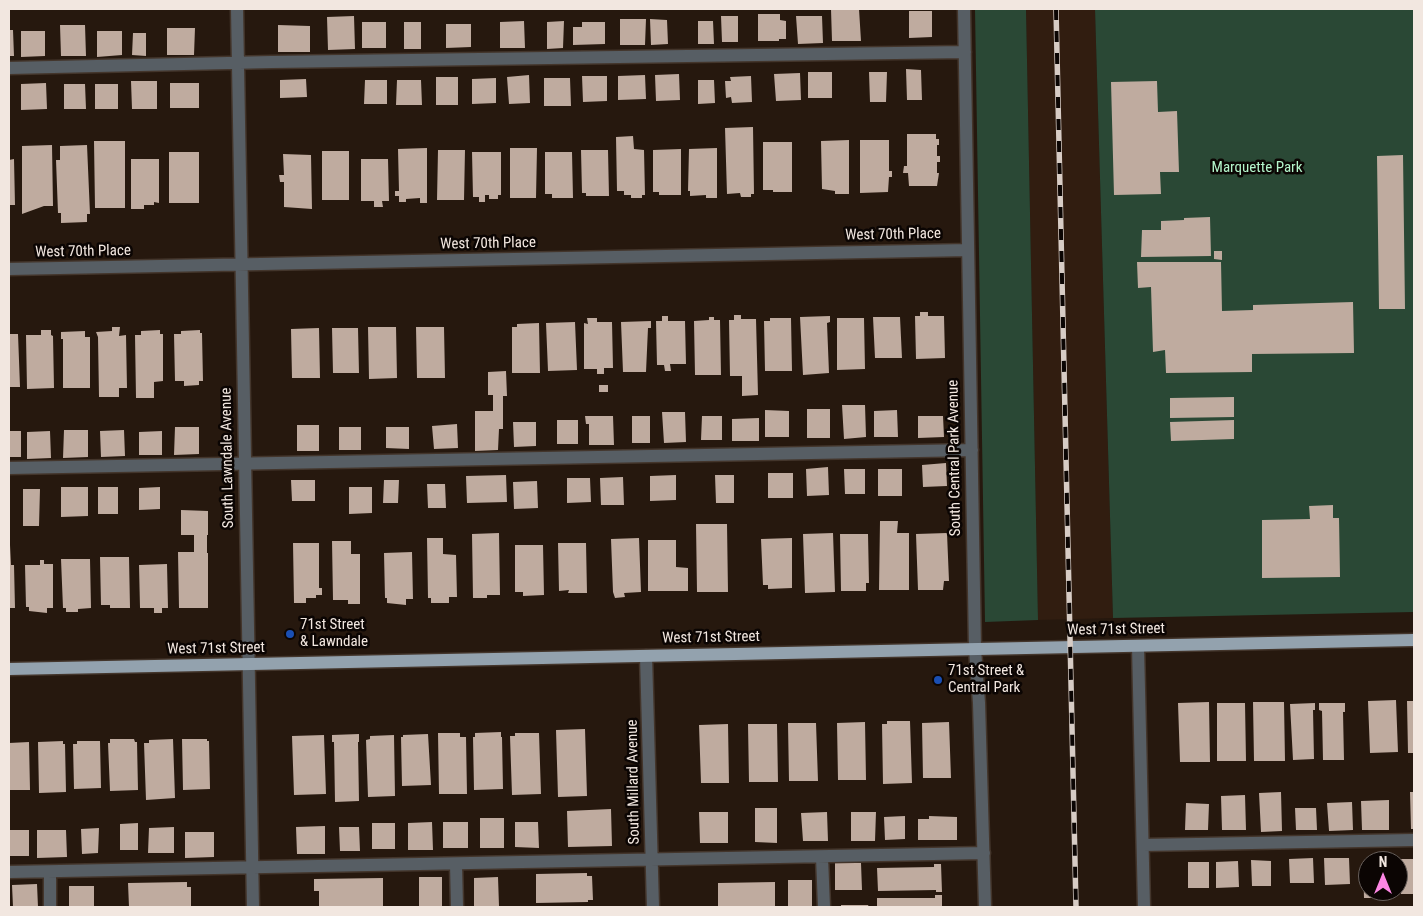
<!DOCTYPE html>
<html>
<head>
<meta charset="utf-8">
<style>
	body { margin:0 }
	#map { position:relative; width:1423px; height:916px; overflow:hidden; background:#26180e; font-family:"Roboto Condensed",sans-serif }
	canvas { display:block }
	.frame { position:absolute; inset:0; border:10px solid #f2e7e0; pointer-events:none }
	.north { position:absolute; left:1358px; top:851px; width:50px; height:50px; box-sizing:border-box; background:#0b0503; border:1px solid #675f5b; border-radius:50%; rotate:0deg; font-size:14px; font-weight:700; line-height:20px; text-align:center; color:#f2e7e0 }
	.north::after { content:''; display:block; margin:auto; width:18px; height:22px; background:#fc86e3; clip-path:polygon(50% 0,100% 100%,50% 72%,0 100%) }
</style>
</head>
<body>
<div id="map">
<canvas width="1423" height="916"></canvas>
<div class="frame"></div>
<div class="north">N</div>
</div>
<script>
const ctx = document.querySelector('canvas').getContext('2d');
ctx.lineJoin = 'round';
function paint(path, color) {
  ctx.fillStyle = color;
  ctx.fill(path, 'evenodd');
}
function toPath(rows) {
  const path = new Path2D();
  for (const r of rows) {
    path.moveTo(r[0], r[1]);
    for (let i = 2; i < r.length; i += 2) path.lineTo(r[i], r[i + 1]);
  }
  return path;
}
function strokePath(path, color, width, dash) {
  ctx.strokeStyle = color;
  ctx.lineWidth = width;
  ctx.lineCap = dash ? 'butt' : 'round';
  ctx.setLineDash(dash || []);
  ctx.stroke(path);
}
function label(font, color, halo, rows, align = 'center') {
  ctx.font = font + ' "Roboto Condensed",sans-serif';
  ctx.lineWidth = 5;
  ctx.setLineDash([]);
  ctx.textBaseline = 'middle';
  ctx.strokeStyle = halo;
  ctx.fillStyle = color;
  for (const [text, x, y, turn = 0] of rows) {
    ctx.save();
    ctx.translate(x, y);
    ctx.rotate((+turn || 0) * Math.PI / 180);
    ctx.textAlign = isNaN(turn) ? turn : align;
    if (halo) ctx.strokeText(text, 0, 0);
    ctx.fillText(text, 0, 0);
    ctx.restore();
  }
}
const built = toPath([
	[1026,9,1095,9,1113,618,1038,620]
]);
const green = toPath([
	[975,9,1026,9,1038,620,985,622],
	[1095,9,1414,9,1414,612,1113,618]
]);
const building = toPath([
	[831,9,859,9,861,41,832,41],
	[909,11,932,11,932,37,909,38],
	[758,14,780,14,780,20,786,21,786,39,779,39,779,41,758,41],
	[354,16,355,49,328,50,327,17],
	[721,16,738,16,738,42,722,42],
	[796,16,822,16,823,43,798,44],
	[620,19,646,19,645,45,620,45],
	[650,19,667,20,668,44,651,45],
	[524,21,525,48,500,48,500,22],
	[564,21,563,48,547,49,547,22],
	[698,21,713,21,714,44,698,44],
	[362,22,386,22,386,48,362,48],
	[404,22,421,22,421,49,404,49],
	[582,22,605,22,605,44,573,45,573,27,582,27],
	[446,24,471,24,471,47,446,48],
	[60,25,85,25,86,56,61,56],
	[278,25,310,26,310,52,278,52],
	[167,28,195,28,194,55,167,55],
	[9,30,13,30,14,56,9,56],
	[21,31,45,31,45,56,21,57],
	[97,31,122,31,122,55,97,57],
	[133,33,146,33,146,56,132,55],
	[906,69,921,70,922,100,907,100],
	[808,72,832,72,832,98,808,98],
	[869,72,887,72,886,102,870,102],
	[800,73,801,100,776,101,774,74],
	[679,74,680,100,656,101,655,75],
	[529,75,530,103,509,104,507,77],
	[645,75,646,99,618,100,618,76],
	[582,76,607,76,607,101,583,102],
	[751,76,752,102,732,103,731,97,726,98,725,81,731,81,730,77],
	[436,77,458,77,458,105,436,105],
	[496,78,496,103,472,104,472,79],
	[544,78,570,78,571,106,544,106],
	[306,79,307,97,280,98,280,80],
	[365,80,387,80,387,104,364,104],
	[397,80,421,80,422,105,396,105],
	[698,80,714,80,715,103,698,104],
	[131,81,157,81,157,109,132,109],
	[1157,81,1158,112,1177,111,1179,172,1160,172,1161,194,1114,195,1111,82],
	[46,83,47,109,21,110,21,84],
	[170,83,199,83,199,108,170,108],
	[64,84,85,84,86,109,64,109],
	[95,84,118,84,118,109,95,109],
	[753,127,754,194,751,194,751,197,741,197,740,193,727,194,725,128],
	[907,134,936,134,936,139,939,139,939,145,937,145,937,156,940,156,940,162,937,162,937,173,939,173,937,186,909,186,908,173,903,173,904,166,907,166],
	[633,136,634,149,644,150,645,195,642,195,642,198,631,198,631,195,624,195,624,191,617,191,616,137],
	[849,140,849,194,835,194,835,191,822,189,821,141],
	[860,140,889,140,889,171,892,171,892,177,889,177,888,192,860,193],
	[94,141,125,141,125,208,95,208],
	[763,142,792,142,792,192,773,192,773,190,763,190],
	[52,145,53,206,44,206,22,214,22,146],
	[87,145,90,214,87,214,87,222,61,223,61,213,58,213,56,160,60,160,60,146],
	[427,148,427,203,420,203,420,198,406,199,406,202,399,202,399,196,395,196,395,191,399,191,398,149],
	[510,148,537,148,536,198,510,198],
	[717,148,717,198,706,198,706,195,690,196,690,191,688,191,689,149],
	[681,149,681,195,659,195,659,192,653,192,653,150],
	[438,150,465,150,464,200,437,200],
	[581,150,608,150,609,196,586,196,586,193,582,193],
	[322,151,349,151,349,200,322,200],
	[169,152,199,152,199,203,169,203],
	[472,152,501,152,501,195,498,195,498,199,489,199,489,195,485,195,485,202,479,202,479,197,473,197],
	[545,152,572,152,573,198,552,198,552,194,545,194],
	[283,154,311,155,312,209,284,207,284,182,280,182,279,175,284,175],
	[1403,155,1405,309,1379,309,1377,156],
	[14,159,15,205,9,205,9,160],
	[131,159,159,159,159,203,154,202,154,205,144,205,144,209,131,209],
	[361,159,388,159,389,201,382,201,383,207,374,207,374,201,361,201],
	[1210,217,1211,256,1141,257,1142,230,1161,230,1161,221,1184,220,1184,218],
	[1214,251,1222,251,1222,260,1214,259],
	[1137,262,1221,262,1222,311,1253,310,1253,305,1353,302,1354,353,1252,354,1252,372,1166,373,1165,350,1153,352,1151,287,1138,288],
	[920,312,928,312,928,316,944,316,945,358,916,359,915,316,920,316],
	[734,315,741,315,741,319,756,319,758,395,742,396,742,376,730,376,729,320,734,320],
	[662,316,668,316,668,321,685,321,686,364,670,364,671,371,665,371,664,365,657,365,656,321,662,321],
	[830,316,830,322,827,323,829,373,803,375,800,317],
	[709,317,714,317,714,320,720,320,721,375,695,375,694,321,709,320],
	[873,317,900,317,902,358,875,358],
	[587,318,597,318,597,322,612,322,613,368,604,368,604,374,597,374,597,369,584,369,584,323,588,324],
	[770,318,791,318,792,371,765,371,764,321,770,321],
	[837,318,864,318,865,369,837,370],
	[651,321,651,328,648,328,646,372,623,372,621,322],
	[575,322,577,370,548,371,546,323],
	[539,323,540,373,512,373,512,327,517,327,517,324],
	[112,327,120,327,119,336,126,335,127,388,119,388,119,397,99,397,98,337,96,332,112,331],
	[368,327,396,327,397,378,369,379],
	[416,327,444,327,445,378,417,378],
	[319,328,320,378,292,378,291,329],
	[332,328,358,328,359,373,333,373],
	[41,330,51,330,51,335,53,336,54,388,27,389,26,335,41,335],
	[160,330,160,334,163,334,163,381,154,382,154,398,136,398,135,335,141,335,141,331],
	[200,330,200,333,202,333,203,381,199,381,199,385,184,386,184,381,175,381,174,334,181,334,181,331],
	[85,331,85,337,90,337,90,388,63,388,63,339,61,339,61,332],
	[9,334,18,334,20,387,9,387],
	[506,371,507,396,503,396,503,429,499,429,498,450,475,451,475,411,493,411,493,395,488,395,488,372],
	[599,385,608,385,608,392,599,392],
	[1234,397,1234,417,1170,418,1170,398],
	[842,405,865,405,866,437,844,439],
	[807,409,830,409,830,438,807,438],
	[765,410,789,411,789,437,765,437],
	[897,410,898,437,874,437,874,411],
	[662,412,685,412,686,442,664,443],
	[585,416,613,416,614,445,589,445,589,424,586,424],
	[632,416,650,416,650,443,632,443],
	[702,416,722,416,722,440,701,440],
	[918,416,943,416,944,437,918,438],
	[759,418,759,441,732,441,732,419],
	[557,420,578,420,578,444,557,444],
	[1234,420,1234,439,1171,441,1170,422],
	[513,422,536,422,536,446,514,447],
	[457,424,458,448,434,449,432,426],
	[297,425,319,425,319,451,297,451],
	[175,427,199,427,199,454,174,455],
	[339,427,361,427,361,450,339,450],
	[386,427,409,427,409,449,386,448],
	[64,430,88,430,88,457,63,458],
	[124,430,125,456,101,457,100,431],
	[9,431,21,431,21,457,9,457],
	[50,431,51,458,27,459,27,432],
	[162,431,162,455,139,455,139,432],
	[946,463,947,486,923,487,922,465],
	[828,467,829,495,807,496,806,469],
	[844,469,865,469,865,494,845,494],
	[878,469,902,469,902,496,878,496],
	[768,473,793,473,793,498,768,498],
	[506,475,507,502,467,503,466,476],
	[676,475,676,500,650,501,650,476],
	[715,475,734,475,734,503,716,503],
	[623,477,624,505,601,505,600,478],
	[567,478,590,478,591,502,567,503],
	[291,480,315,480,315,501,292,501],
	[384,480,399,480,398,503,383,503],
	[537,481,538,508,514,509,513,482],
	[427,484,445,484,446,508,428,508],
	[61,487,88,487,88,516,61,517],
	[98,487,118,487,118,514,98,514],
	[160,487,160,509,139,510,139,488],
	[349,487,372,487,372,513,349,514],
	[23,489,40,489,39,526,23,526],
	[1333,505,1333,518,1339,518,1340,577,1262,578,1262,520,1310,519,1309,506],
	[181,510,208,511,208,535,207,535,207,553,208,553,208,608,179,608,178,552,194,552,194,535,181,535],
	[880,521,898,521,897,533,909,533,909,590,879,590],
	[696,524,727,524,728,592,697,592],
	[499,533,500,595,487,595,487,598,473,598,472,534],
	[833,533,835,592,805,593,803,534],
	[947,533,949,581,944,581,943,590,918,590,916,534],
	[840,534,868,534,869,583,866,583,866,591,841,591],
	[427,538,443,538,443,554,456,555,457,597,449,597,449,603,431,603,431,598,428,598],
	[639,538,641,592,624,593,625,597,615,598,613,592,611,539],
	[792,538,792,588,768,589,768,585,763,585,761,539],
	[648,540,676,540,676,567,688,568,688,591,648,591],
	[332,541,351,541,351,554,360,554,360,604,348,604,348,600,333,600],
	[293,543,319,543,319,588,322,588,322,595,316,595,316,598,306,598,306,603,294,603],
	[558,543,586,543,587,593,568,593,569,590,559,591],
	[9,545,10,545,11,565,14,565,15,608,9,608],
	[515,545,543,545,544,595,523,596,523,592,515,592],
	[412,552,413,599,406,599,406,605,387,603,387,598,385,598,384,553],
	[100,557,129,557,130,608,110,608,110,605,101,605],
	[61,559,90,559,91,608,78,609,78,612,66,612,66,608,63,608],
	[40,560,44,560,44,564,53,564,53,608,47,608,47,613,29,611,29,607,26,607,25,565,40,565],
	[167,564,168,608,162,608,162,613,154,613,154,608,140,608,139,565],
	[1396,700,1398,752,1370,753,1368,701],
	[1407,701,1414,701,1414,753,1408,753],
	[1209,702,1210,762,1180,762,1178,703],
	[1253,702,1284,702,1285,761,1254,761],
	[1217,703,1245,703,1246,761,1217,761],
	[1315,703,1315,710,1313,710,1314,759,1293,760,1290,704],
	[1319,703,1345,703,1345,712,1343,712,1344,760,1323,760,1322,711,1319,710],
	[887,721,910,721,912,783,883,784,882,724,887,724],
	[865,722,866,780,838,780,837,723],
	[949,722,951,778,923,778,922,723],
	[788,723,816,723,818,781,789,781],
	[728,724,729,783,701,783,699,725],
	[748,724,777,724,778,782,749,782],
	[585,729,587,796,558,797,556,730],
	[501,732,501,737,502,737,503,789,474,790,473,737,475,737,475,733],
	[438,733,460,733,460,737,466,737,467,794,439,794],
	[515,733,539,733,541,794,512,795,510,736,515,736],
	[359,734,359,742,358,742,359,801,335,802,334,742,332,742,332,735],
	[428,734,431,785,402,786,401,737,403,737,403,735],
	[324,735,326,794,294,795,292,736],
	[394,735,395,796,368,797,366,740,370,739,370,736],
	[110,739,134,739,135,742,137,742,138,790,110,791,108,743,110,743],
	[173,739,175,798,146,800,144,743,149,743,149,740],
	[182,739,207,739,207,741,209,741,210,789,183,790],
	[63,741,63,744,65,744,66,792,39,793,38,742],
	[77,741,100,741,101,788,74,789,73,744,77,744],
	[29,742,30,790,9,790,9,743],
	[1281,792,1282,831,1261,832,1259,793],
	[1410,792,1414,792,1414,829,1411,829],
	[1245,795,1246,830,1222,830,1221,796],
	[1389,800,1389,830,1362,830,1361,801],
	[1352,802,1353,830,1329,831,1327,803],
	[1186,803,1209,804,1208,830,1185,830],
	[755,808,777,808,777,843,755,842],
	[1295,808,1316,808,1317,830,1296,830],
	[611,809,612,846,568,847,567,811],
	[699,812,728,812,728,843,700,843],
	[827,812,828,841,803,841,801,813],
	[851,812,876,812,875,841,851,841],
	[905,816,905,839,885,840,884,817],
	[929,816,957,817,957,840,918,840,918,819,929,819],
	[480,818,504,818,504,848,480,848],
	[432,822,433,850,408,850,408,823],
	[443,822,468,822,468,848,443,848],
	[515,822,538,822,539,848,515,847],
	[138,823,138,850,120,850,120,824],
	[372,823,395,823,395,849,372,849],
	[325,826,325,854,297,854,296,827],
	[174,827,174,853,148,853,149,828],
	[339,827,359,827,360,851,340,851],
	[99,828,98,853,82,854,81,829],
	[9,830,29,830,29,856,9,856],
	[37,830,66,830,67,857,37,858],
	[185,832,214,832,214,857,185,858],
	[1313,858,1314,883,1290,883,1289,859],
	[1324,858,1349,858,1350,884,1325,885],
	[1399,859,1414,859,1414,894,1401,894],
	[1251,860,1271,861,1271,886,1252,886],
	[1238,861,1239,887,1216,888,1216,862],
	[1363,861,1368,861,1368,891,1389,891,1390,898,1364,898],
	[1188,862,1209,862,1209,888,1188,888],
	[835,863,861,863,862,890,835,890],
	[934,864,941,864,942,892,936,892,936,890,878,891,877,868,934,867],
	[587,873,587,876,592,876,593,900,588,900,588,902,536,903,536,874],
	[419,877,442,877,442,907,419,907],
	[498,877,499,906,474,907,474,878],
	[383,878,383,907,319,907,319,891,314,891,314,879],
	[788,880,812,880,812,907,788,907],
	[187,882,187,887,191,887,191,907,129,907,128,883],
	[775,882,775,907,718,907,718,883],
	[37,884,38,907,13,907,12,885],
	[69,886,94,886,94,907,69,907],
	[935,895,942,895,942,907,877,907,877,898,935,898],
	[841,905,868,905,869,907,841,907]
]);
const minor = toPath([
	[237,9,253,907],
	[964,9,975,649,979,703,985,907],
	[9,68,272,62,965,52],
	[9,269,968,250],
	[9,468,972,450],
	[1138,646,1144,907],
	[646,656,653,907],
	[1143,845,1414,840],
	[822,857,824,907],
	[456,864,457,907],
	[9,872,984,853],
	[50,872,50,907]
]);
const major = toPath([
	[9,669,1414,640]
]);
const rail = toPath([
	[1056,9,1076,907]
]);
const markers = [
	[290,634,5,"#1a4fb4"],
	[938,680,5,"#1a4fb4"]
];
const parkNames = [
	["Marquette Park",1257,168]
];
const streetNames = [
	["West 70th Place",893,235,-1],
	["West 70th Place",488,244,-1],
	["West 70th Place",83,252,-1],
	["South Lawndale Avenue",228,458,-91],
	["South Central Park Avenue",955,458,-91],
	["West 71st Street",1116,630,-1],
	["West 71st Street",711,638,-1],
	["West 71st Street",216,649,-1],
	["South Millard Avenue",634,782,-91]
];
const poiNames = [
	["71st Street",300,625],
	["& Lawndale",300,642],
	["71st Street &",948,671],
	["Central Park",948,688]
];
paint(built, '#311d10');
paint(green, '#2a4835');
paint(building, '#bfab9f');
strokePath(minor, '#43352b', 15);
strokePath(major, '#43352b', 15);
strokePath(minor, '#575e64', 12);
strokePath(major, '#93a2ae', 12);
strokePath(rail, '#d7ccc5', 5.5);
strokePath(rail, '#0b0503', 4, [11]);
for (const [x, y, r, color] of markers) {
  const dot = new Path2D();
  dot.arc(x, y, r, 0, 2 * Math.PI);
  ctx.fillStyle = color;
  ctx.fill(dot);
  strokePath(dot, '#0b0503', 2);
}
label('15px', '#b4f5cb', '#0b0503', parkNames);
label('15px', '#f2e7e0', '#0b0503', streetNames);
label('15px', '#f2e7e0', '#0b0503', poiNames, 'left');
</script>
</body>
</html>
